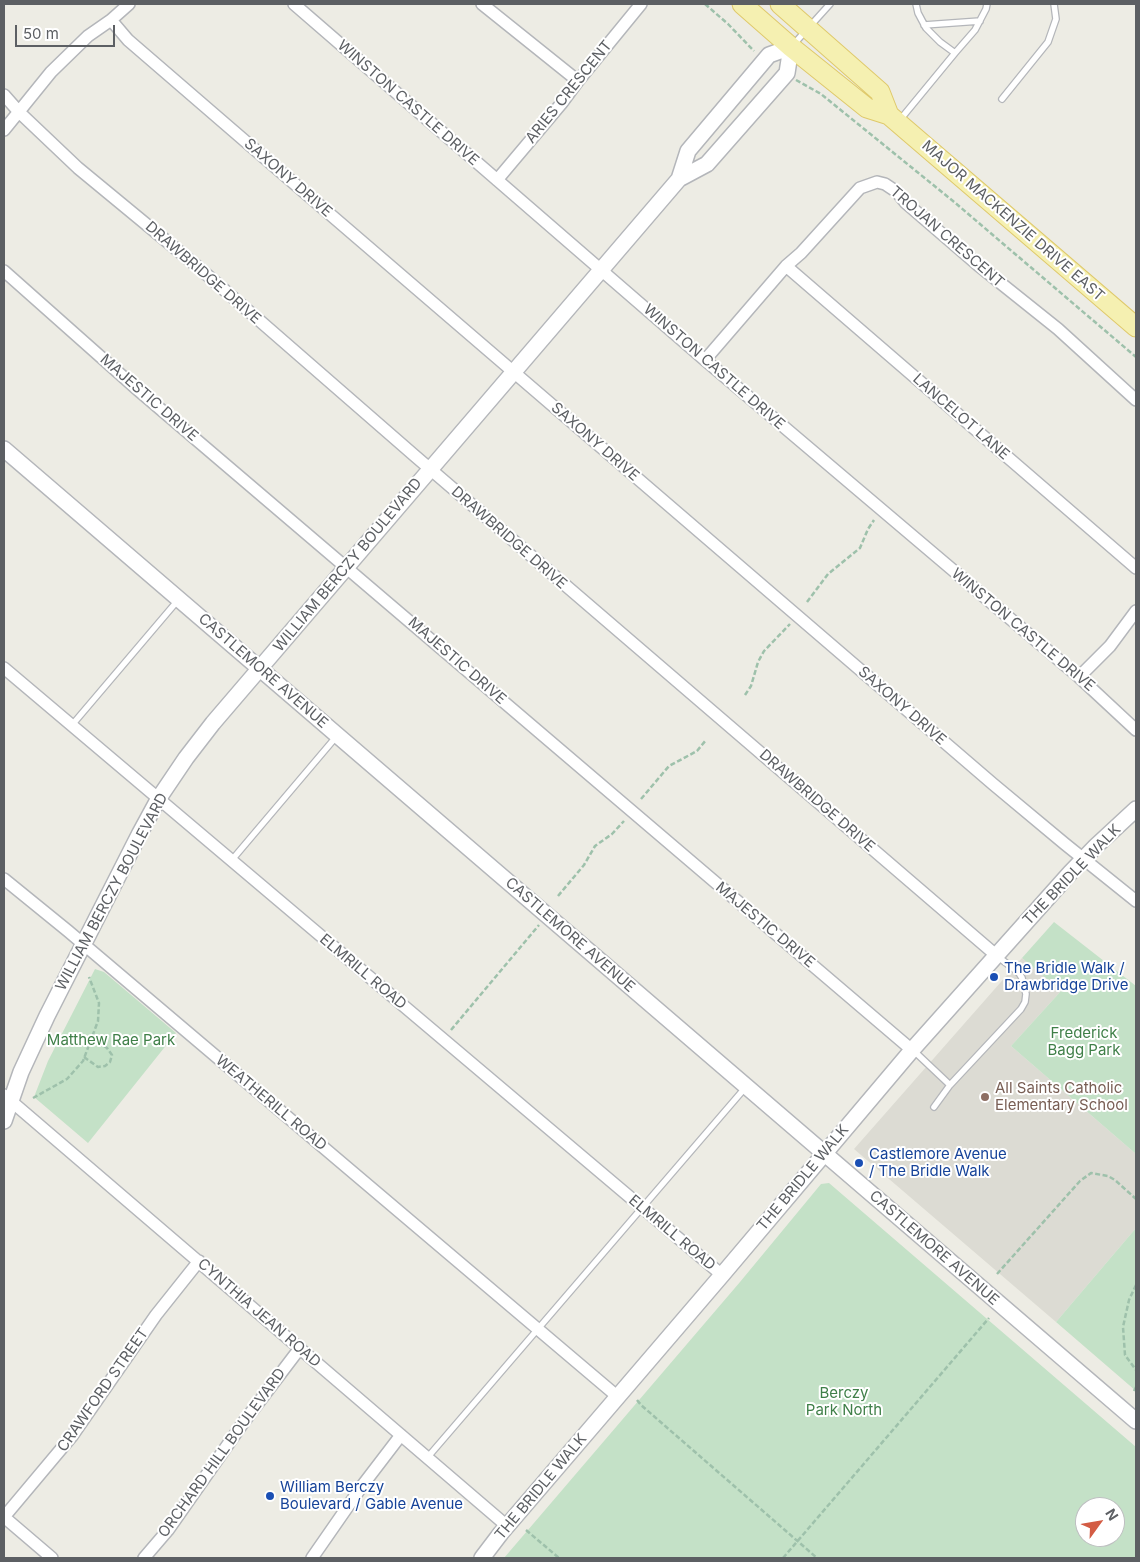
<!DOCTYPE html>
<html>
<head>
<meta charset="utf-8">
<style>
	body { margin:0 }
	#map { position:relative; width:1140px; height:1562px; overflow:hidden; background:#edece4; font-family:Inter,sans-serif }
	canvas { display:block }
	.frame { position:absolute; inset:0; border:5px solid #5c5f63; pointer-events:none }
	.north { position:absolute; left:1075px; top:1497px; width:50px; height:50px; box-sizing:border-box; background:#fff; border:1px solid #bebfc1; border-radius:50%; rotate:58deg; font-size:14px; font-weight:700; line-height:20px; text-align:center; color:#5c5f63 }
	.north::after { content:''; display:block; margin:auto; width:18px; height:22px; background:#d35c44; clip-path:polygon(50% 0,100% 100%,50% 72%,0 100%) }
	.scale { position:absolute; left:15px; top:25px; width:100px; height:22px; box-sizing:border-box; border:2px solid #5c5f63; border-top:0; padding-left:6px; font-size:15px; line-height:18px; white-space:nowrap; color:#5c5f63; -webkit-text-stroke:4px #fff; paint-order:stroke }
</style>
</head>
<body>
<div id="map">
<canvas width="1140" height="1562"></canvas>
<div class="frame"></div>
<div class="north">N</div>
<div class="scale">50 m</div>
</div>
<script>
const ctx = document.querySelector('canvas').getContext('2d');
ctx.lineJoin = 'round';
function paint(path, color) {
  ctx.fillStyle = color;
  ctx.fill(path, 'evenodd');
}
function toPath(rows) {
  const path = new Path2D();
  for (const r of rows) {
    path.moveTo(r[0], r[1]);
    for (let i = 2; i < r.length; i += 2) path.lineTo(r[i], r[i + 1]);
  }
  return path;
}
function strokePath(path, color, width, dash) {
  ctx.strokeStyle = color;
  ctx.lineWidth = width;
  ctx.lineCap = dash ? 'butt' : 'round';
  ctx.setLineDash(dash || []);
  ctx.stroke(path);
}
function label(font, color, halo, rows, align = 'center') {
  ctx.font = font + ' Inter,sans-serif';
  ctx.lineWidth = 4;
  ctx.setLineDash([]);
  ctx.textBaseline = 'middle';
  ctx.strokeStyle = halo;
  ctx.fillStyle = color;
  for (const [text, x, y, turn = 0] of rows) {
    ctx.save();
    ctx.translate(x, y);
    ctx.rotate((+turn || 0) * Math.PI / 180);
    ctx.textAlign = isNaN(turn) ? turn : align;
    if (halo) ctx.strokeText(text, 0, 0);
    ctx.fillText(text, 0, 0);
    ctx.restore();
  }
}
const education = toPath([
	[1022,958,1061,991,1011,1046,1136,1154,1136,1228,1056,1322,854,1149]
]);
const green = toPath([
	[1054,922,1136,986,1136,1154,1011,1046,1061,991,1022,958],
	[95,969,104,972,176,1033,88,1143,34,1097,48,1061],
	[829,1183,1136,1447,1136,1558,504,1558,740,1282,821,1184],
	[1085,1507,1115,1507,1115,1537,1085,1537],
	[1136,1228,1136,1391,1056,1322]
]);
const path = toPath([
	[705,4,728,24,754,51],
	[796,80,821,94,953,201,1136,357],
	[807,602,828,574,860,548,868,529,874,520],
	[745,695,751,686,758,662,764,651,790,624],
	[641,799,669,766,697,751,706,740],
	[558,896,584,865,595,846,612,834,624,821],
	[451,1030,539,925],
	[84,1057,98,1067,105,1066,110,1062,112,1055,107,1048,92,1037],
	[33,1098,67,1079,83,1061,98,1021,99,1003,89,977],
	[997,1274,1080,1181,1091,1173,1108,1176,1115,1180,1136,1199],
	[1136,1285,1129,1300,1123,1327,1125,1355,1136,1370],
	[1134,1391,1136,1387],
	[637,1400,641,1405,817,1558],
	[526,1530,559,1558],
	[783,1558,989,1318]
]);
const service = toPath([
	[916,4,918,13,926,28,940,42,955,53],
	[924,25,980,21],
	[793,45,830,4],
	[1002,99,1048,42,1056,19,1054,4],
	[899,121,955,53,975,30,986,9,987,4],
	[72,725,179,599],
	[231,861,336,737],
	[914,1051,950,1085,1021,1009,1025,1002,1026,994,1022,978,1019,973,997,956],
	[934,1107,950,1085],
	[427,1458,745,1088]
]);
const minor = toPath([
	[294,4,705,360,1079,677,1136,730],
	[482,4,578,81],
	[111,20,128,40,296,185,993,784,1065,844,1136,901],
	[4,95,19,112,78,168,198,267,415,456,997,956],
	[4,130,51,72,88,36,111,20,129,4],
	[497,180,561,104,578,81,641,4],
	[786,266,1136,568],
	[4,271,138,390,912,1050],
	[705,360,786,266,801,253,860,188,877,182,885,184,897,192,906,203,978,265,1058,329,1136,400],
	[4,668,722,1275],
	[1079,677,1110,646,1136,611],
	[4,879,68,931,618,1397],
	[4,1095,507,1526],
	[4,1517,72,1436,156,1315,199,1261],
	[4,1517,52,1558],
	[144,1558,168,1530,243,1423,300,1348],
	[312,1558,362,1486,401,1435]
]);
const tertiary = toPath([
	[4,449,1136,1421],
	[4,1121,21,1072,47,1016,140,833,159,798,186,758,213,723,679,179,707,164,787,73,791,47,769,55,688,151,679,179],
	[482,1558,501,1533,722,1275,912,1050,1070,873,1096,846,1136,809]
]);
const primary = toPath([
	[742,4,791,47,867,108,889,115,1136,327],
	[780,4,880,92,889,115]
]);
const markers = [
	[994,977,5,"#1a4fb4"],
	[985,1097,5,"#8d6e63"],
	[859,1163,5,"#1a4fb4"],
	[270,1496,5,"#1a4fb4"]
];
const streetNames = [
	["ARIES CRESCENT",569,92,-51],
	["WINSTON CASTLE DRIVE",408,103,41],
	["SAXONY DRIVE",288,178,41],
	["MAJOR MACKENZIE DRIVE EAST",1013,221,41],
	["TROJAN CRESCENT",947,237,41],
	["DRAWBRIDGE DRIVE",203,273,41],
	["WINSTON CASTLE DRIVE",714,367,41],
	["MAJESTIC DRIVE",149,398,41],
	["LANCELOT LANE",961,417,41],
	["SAXONY DRIVE",595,442,41],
	["DRAWBRIDGE DRIVE",509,538,41],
	["WILLIAM BERCZY BOULEVARD",348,565,-50],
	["WINSTON CASTLE DRIVE",1023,630,40],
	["MAJESTIC DRIVE",457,661,41],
	["CASTLEMORE AVENUE",263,671,41],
	["SAXONY DRIVE",902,706,41],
	["DRAWBRIDGE DRIVE",817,801,41],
	["THE BRIDLE WALK",1072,875,-46],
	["WILLIAM BERCZY BOULEVARD",112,892,-62],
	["MAJESTIC DRIVE",765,925,40],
	["CASTLEMORE AVENUE",570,935,41],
	["ELMRILL ROAD",363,972,40],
	["WEATHERILL ROAD",271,1103,40],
	["THE BRIDLE WALK",803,1178,-50],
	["ELMRILL ROAD",672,1233,40],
	["CASTLEMORE AVENUE",934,1248,41],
	["CYNTHIA JEAN ROAD",259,1313,41],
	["CRAWFORD STREET",103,1390,-55],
	["ORCHARD HILL BOULEVARD",222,1453,-54],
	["THE BRIDLE WALK",541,1487,-50]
];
const transitNames = [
	["The Bridle Walk /",1004,968],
	["Drawbridge Drive",1004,985],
	["Castlemore Avenue",869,1154],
	["/ The Bridle Walk",869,1171],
	["William Berczy",280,1487],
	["Boulevard / Gable Avenue",280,1504]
];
const parkNames = [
	["Frederick",1084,1033],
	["Bagg Park",1084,1050],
	["Matthew Rae Park",111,1040],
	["Berczy",844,1393],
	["Park North",844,1410]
];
const educationNames = [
	["All Saints Catholic",995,1088],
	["Elementary School",995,1105]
];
paint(education, '#dcdbd3');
paint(green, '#c4e1c7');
strokePath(service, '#b4b6ba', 8);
strokePath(minor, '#b4b6ba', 14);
strokePath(tertiary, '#b4b6ba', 18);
strokePath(primary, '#dfc96b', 21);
strokePath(path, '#9ec1ab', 2.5, [5, 2.5]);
strokePath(service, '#fff', 5.5);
strokePath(minor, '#fff', 11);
strokePath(tertiary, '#fff', 15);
strokePath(primary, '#f5f0b1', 19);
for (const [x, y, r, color] of markers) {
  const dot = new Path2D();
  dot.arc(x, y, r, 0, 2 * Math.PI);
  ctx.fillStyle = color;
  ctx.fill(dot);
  strokePath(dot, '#fff', 2);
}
label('15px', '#5c5f63', '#fff', streetNames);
label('15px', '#164399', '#fff', transitNames, 'left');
label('15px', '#3f7f48', '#fff', parkNames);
label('15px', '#785e54', '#fff', educationNames, 'left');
</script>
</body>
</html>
